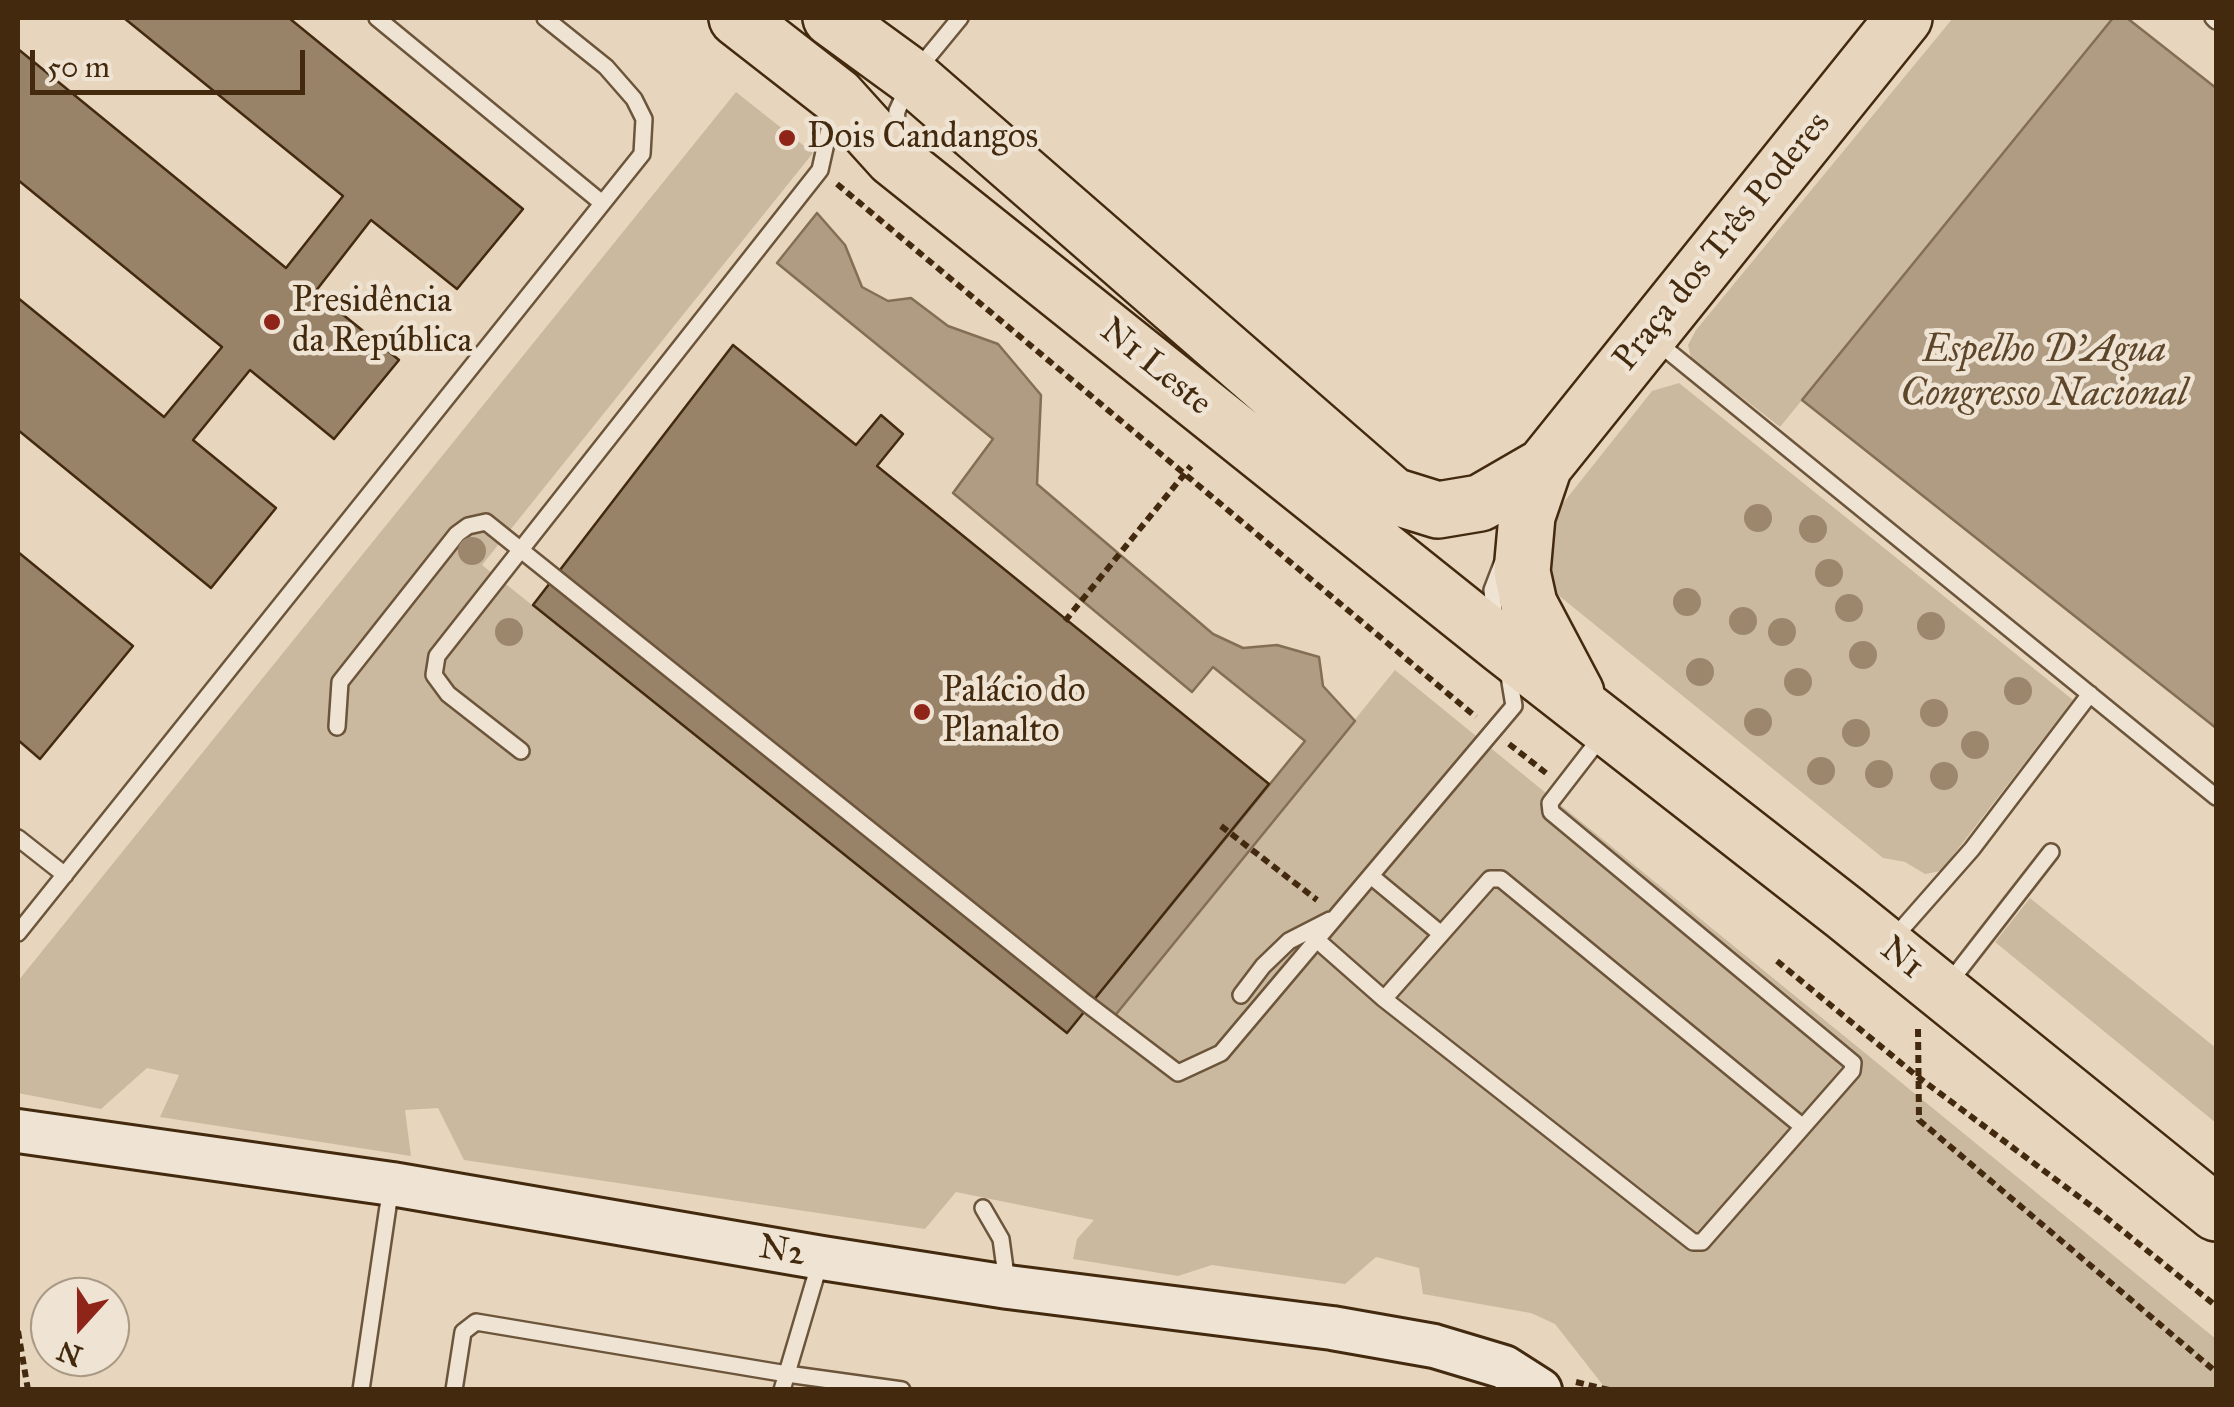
<!DOCTYPE html>
<html>
<head>
<meta charset="utf-8">
<style>
	body { margin:0 }
	#map { position:relative; width:2234px; height:1407px; overflow:hidden; background:#e7d6bd; font-family:"IM FELL Great Primer",serif }
	canvas { display:block }
	.frame { position:absolute; inset:0; border:20px solid #432a0e; pointer-events:none }
	.north { position:absolute; left:30px; top:1277px; width:100px; height:100px; box-sizing:border-box; background:#efe4d4; border:2px solid #aa9a85; border-radius:50%; rotate:201deg; font-size:28px; font-weight:700; line-height:40px; text-align:center; color:#432a0e }
	.north::after { content:''; display:block; margin:auto; width:35px; height:45px; background:#8f2418; clip-path:polygon(50% 0,100% 100%,50% 72%,0 100%) }
	.scale { position:absolute; left:30px; top:50px; width:275px; height:45px; box-sizing:border-box; border:5px solid #432a0e; border-top:0; padding-left:12px; font-size:30px; line-height:35px; white-space:nowrap; color:#432a0e; -webkit-text-stroke:8px #efe4d4; paint-order:stroke }
</style>
</head>
<body>
<div id="map">
<canvas width="2234" height="1407"></canvas>
<div class="frame"></div>
<div class="north">N</div>
<div class="scale">50 m</div>
</div>
<script>
const ctx = document.querySelector('canvas').getContext('2d');
ctx.lineJoin = 'round';
function paint(path, color) {
  ctx.fillStyle = color;
  ctx.fill(path, 'evenodd');
}
function toPath(rows) {
  const path = new Path2D();
  for (const r of rows) {
    path.moveTo(r[0], r[1]);
    for (let i = 2; i < r.length; i += 2) path.lineTo(r[i], r[i + 1]);
  }
  return path;
}
function strokePath(path, color, width, dash) {
  ctx.strokeStyle = color;
  ctx.lineWidth = width;
  ctx.lineCap = dash ? 'butt' : 'round';
  ctx.setLineDash(dash || []);
  ctx.stroke(path);
}
function label(font, color, halo, rows, align = 'center') {
  ctx.font = font + ' "IM FELL Great Primer",serif';
  ctx.lineWidth = 9;
  ctx.setLineDash([]);
  ctx.textBaseline = 'middle';
  ctx.strokeStyle = halo;
  ctx.fillStyle = color;
  for (const [text, x, y, turn = 0] of rows) {
    ctx.save();
    ctx.translate(x, y);
    ctx.rotate((+turn || 0) * Math.PI / 180);
    ctx.textAlign = isNaN(turn) ? turn : align;
    if (halo) ctx.strokeText(text, 0, 0);
    ctx.fillText(text, 0, 0);
    ctx.restore();
  }
}
const green = toPath([
	[1953,18,2113,18,1780,427,1691,358,1688,345,1696,330],
	[736,92,813,153,482,565,1067,1033,1093,1001,1113,1018,1395,670,2216,1339,2216,1389,1606,1389,1555,1324,1531,1313,1423,1294,1419,1268,1376,1257,1345,1284,1212,1265,1178,1276,1073,1259,1077,1239,1094,1220,956,1192,925,1229,464,1160,438,1108,405,1110,411,1156,160,1117,179,1075,147,1068,101,1109,18,1093,18,981],
	[1679,383,2073,700,1941,871,1925,874,1905,862,1883,858,1547,586,1552,517,1652,391],
	[2030,898,2216,1048,2216,1123,1995,942]
]);
const water = toPath([
	[2113,18,2127,18,2216,88,2216,728,1802,400,2113,18],
	[817,213,845,245,862,287,888,301,911,298,948,326,998,344,1041,395,1037,484,1213,634,1243,648,1277,645,1319,657,1323,686,1355,721,1113,1018,1093,1001,1305,741,1213,667,1192,692,953,493,993,439,777,263,817,213]
]);
const building = toPath([
	[124,18,289,18,523,209,457,289,371,220,315,292,399,360,334,439,250,370,193,440,276,508,211,588,18,430,18,298,164,417,222,347,18,180,18,49,286,268,343,196,124,18],
	[733,345,856,445,881,415,903,434,877,466,1269,784,1067,1033,533,605,733,345],
	[18,552,133,646,40,759,18,740,18,552]
]);
const path = toPath([
	[837,184,1476,717],
	[1509,744,1546,773],
	[1221,826,1317,900],
	[1777,961,1918,1077,2098,1211,2216,1306],
	[1918,1029,1919,1120,2216,1372],
	[18,1331,28,1390],
	[1576,1382,1609,1390],
	[2215,1390,2216,1389]
]);
const lane = toPath([
	[377,18,602,203],
	[2213,18,2216,21],
	[918,69,960,18],
	[894,139,897,111,907,89],
	[1657,342,2216,797],
	[1495,619,1492,590,1502,564],
	[337,727,340,682,457,534,468,526,486,522,1086,1003,1178,1073,1221,1053,1514,706,1508,670],
	[521,751,448,694,434,675,437,656,820,170,833,112],
	[18,838,65,875],
	[1371,876,1441,934],
	[18,933,642,154,644,119,634,99,606,67,545,18],
	[1317,940,1384,999,1693,1242,1702,1242,1852,1071,1853,1063,1551,812,1550,803,1601,737],
	[1892,940,1972,849,2090,694],
	[1949,983,2051,852],
	[1241,995,1263,966,1289,941,1330,920],
	[1384,999,1490,879,1501,879,1803,1127],
	[983,1208,1001,1239,1007,1283],
	[361,1390,391,1186],
	[454,1390,463,1332,476,1322,787,1374,902,1390],
	[782,1390,820,1262]
]);
const secondary = toPath([
	[18,1131,392,1184,822,1258,1008,1287,1332,1328,1434,1346,1504,1367,1540,1390]
]);
const highway = toPath([
	[737,18,837,96,893,158,1503,646,1845,913,2216,1213],
	[831,18,912,77,1393,496,1438,510,1480,503,1544,466],
	[1576,693,1529,604,1522,572,1527,516,1544,466,1904,18]
]);
const pathBridge = toPath([
	[1065,621,1191,466]
]);
const trees = [
	[1758,518],
	[1813,529],
	[472,551],
	[1829,573],
	[1687,602],
	[1849,608],
	[1743,621],
	[1931,626],
	[509,632],
	[1782,632],
	[1863,655],
	[1700,672],
	[1798,682],
	[2018,691],
	[1934,713],
	[1758,722],
	[1856,733],
	[1975,745],
	[1821,771],
	[1879,774],
	[1944,776]
];
const markers = [
	[787,138,10,"#8f2418"],
	[272,322,10,"#8f2418"],
	[922,712,10,"#8f2418"]
];
const poiNames = [
	["Dois Candangos",807,138],
	["Presidência",292,302],
	["da República",292,342],
	["Palácio do",942,692],
	["Planalto",942,732]
];
const streetNames = [
	["Praça dos Três Poderes",1723,242,-51],
	["N1 Leste",1155,368,39],
	["N1",1901,959,39],
	["N2",782,1252,10]
];
const waterNames = [
	["Espelho D'Agua",2044,352],
	["Congresso Nacional",2044,396]
];
paint(green, '#cbb99f');
paint(water, '#af9c82');
strokePath(water, '#846e54', 2.5);
paint(building, '#988369');
strokePath(building, '#432a0e', 2.5);
strokePath(lane, '#6c553a', 20);
strokePath(secondary, '#432a0e', 48);
strokePath(highway, '#432a0e', 60);
strokePath(path, '#432a0e', 6, [8, 5]);
strokePath(lane, '#efe4d4', 15);
strokePath(secondary, '#efe4d4', 42);
strokePath(highway, '#e7d6bd', 55);
strokePath(pathBridge, '#432a0e', 6, [8, 5]);
ctx.fillStyle = '#9c876d';
for (const [x, y] of trees) {
  ctx.beginPath();
  ctx.arc(x, y, 14, 0, 2 * Math.PI);
  ctx.fill();
}
for (const [x, y, r, color] of markers) {
  const dot = new Path2D();
  dot.arc(x, y, r, 0, 2 * Math.PI);
  ctx.fillStyle = color;
  ctx.fill(dot);
  strokePath(dot, '#efe4d4', 4);
}
label('35px', '#432a0e', '#efe4d4', poiNames, 'left');
label('35px', '#432a0e', '#efe4d4', streetNames);
label('italic 38px', '#5e462b', '#efe4d4', waterNames);
</script>
</body>
</html>
